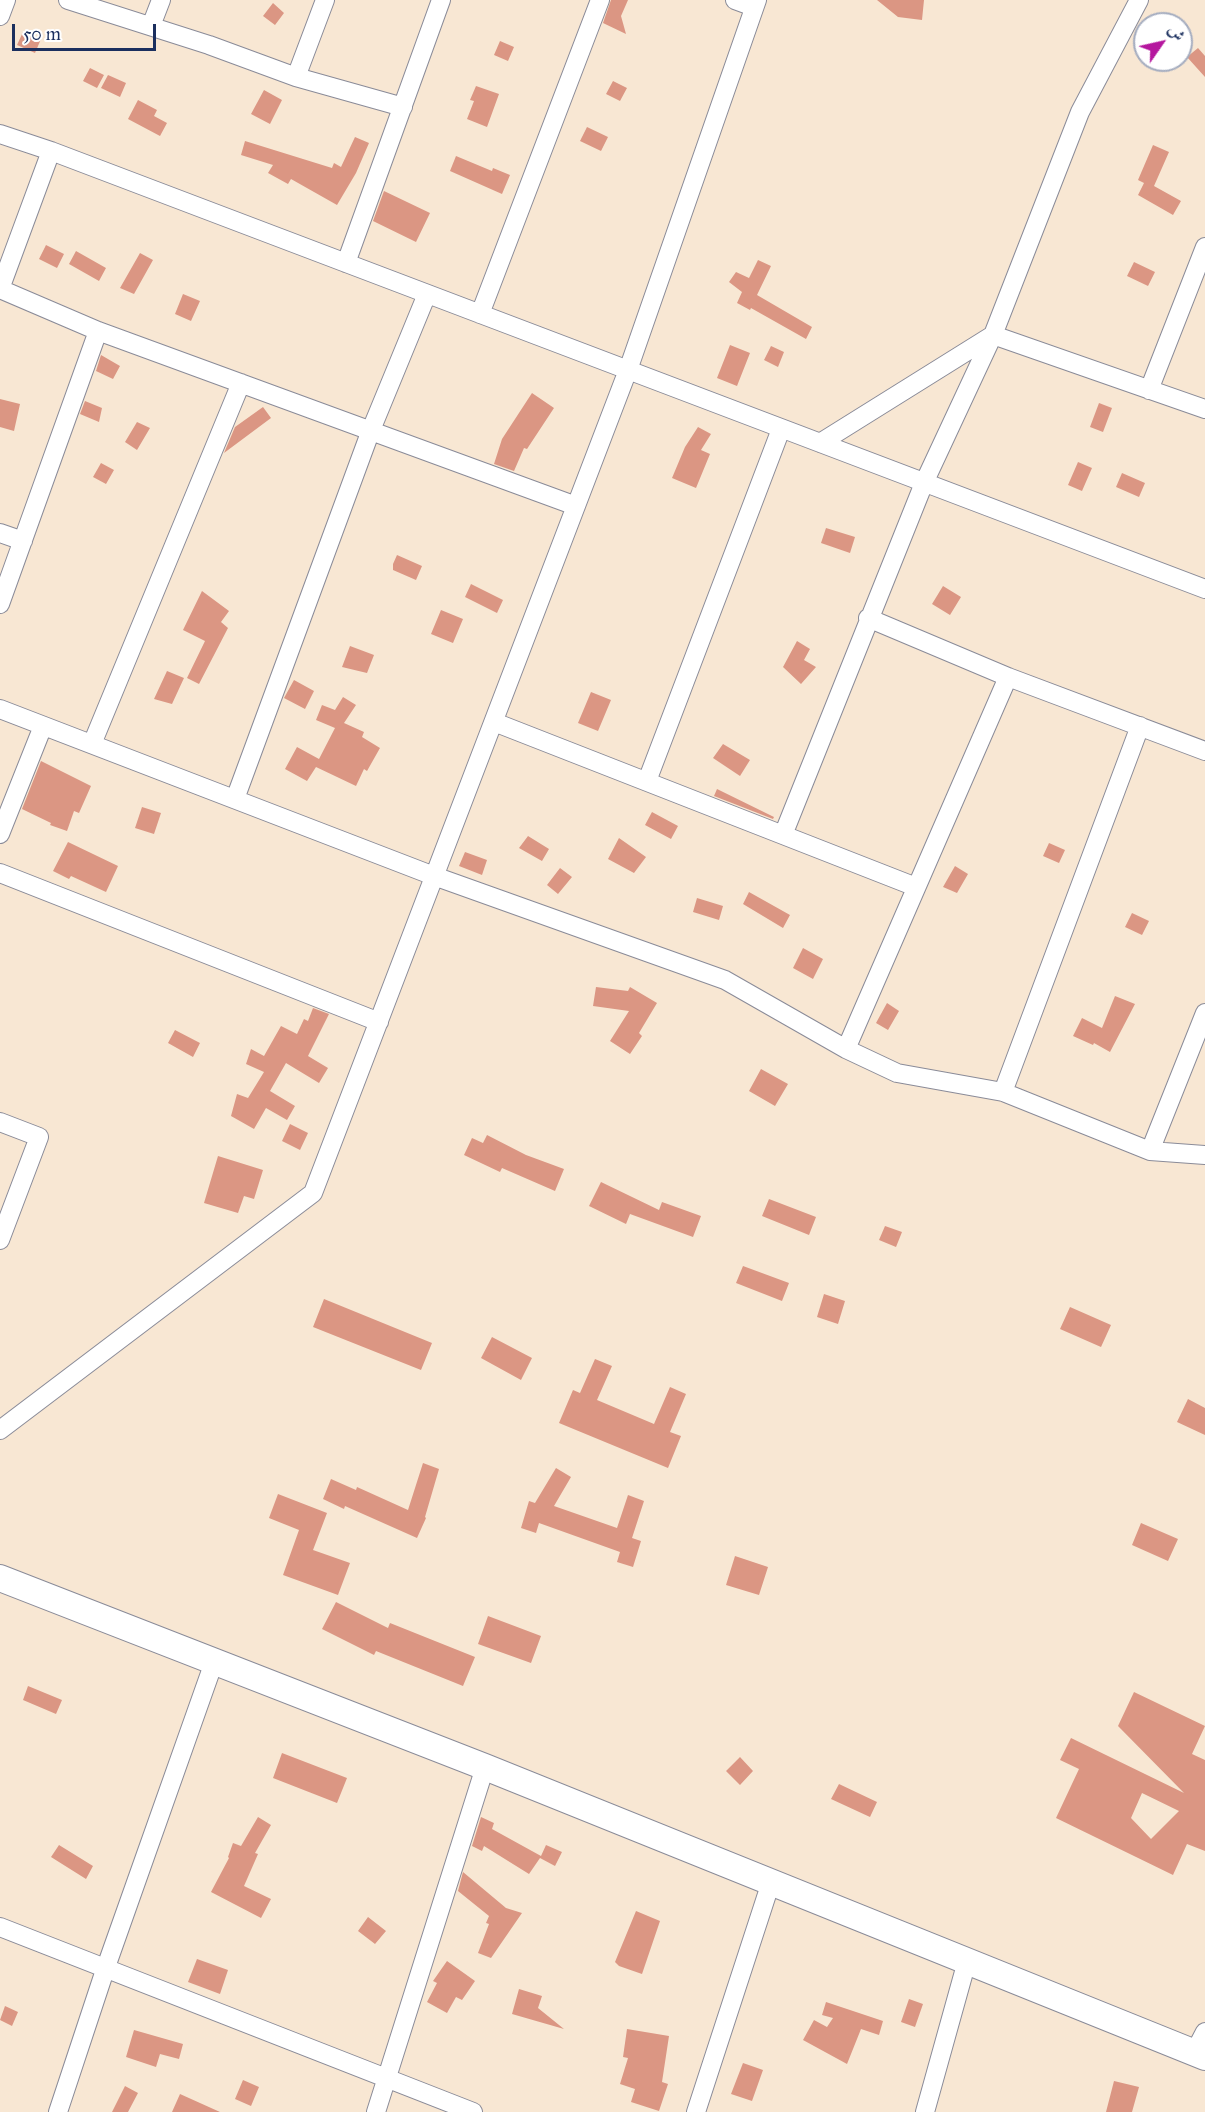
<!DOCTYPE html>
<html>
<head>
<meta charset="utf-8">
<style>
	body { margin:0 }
	#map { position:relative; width:1205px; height:2112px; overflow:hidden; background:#f8e7d3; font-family:"IM FELL Great Primer",Amiri,serif }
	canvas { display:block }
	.north { position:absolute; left:1133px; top:12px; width:60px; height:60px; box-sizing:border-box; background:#fff; border:2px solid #a4acbf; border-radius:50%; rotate:56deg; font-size:16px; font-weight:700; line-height:24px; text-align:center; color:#1b2f5e }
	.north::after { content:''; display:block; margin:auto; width:21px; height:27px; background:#b5179e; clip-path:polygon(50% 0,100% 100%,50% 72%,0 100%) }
	.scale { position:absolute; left:12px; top:24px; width:144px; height:27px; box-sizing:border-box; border:3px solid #1b2f5e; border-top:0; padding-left:8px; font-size:18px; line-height:21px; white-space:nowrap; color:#1b2f5e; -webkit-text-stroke:4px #fff; paint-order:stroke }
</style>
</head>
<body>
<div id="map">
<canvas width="1205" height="2112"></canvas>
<div class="north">ش</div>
<div class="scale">50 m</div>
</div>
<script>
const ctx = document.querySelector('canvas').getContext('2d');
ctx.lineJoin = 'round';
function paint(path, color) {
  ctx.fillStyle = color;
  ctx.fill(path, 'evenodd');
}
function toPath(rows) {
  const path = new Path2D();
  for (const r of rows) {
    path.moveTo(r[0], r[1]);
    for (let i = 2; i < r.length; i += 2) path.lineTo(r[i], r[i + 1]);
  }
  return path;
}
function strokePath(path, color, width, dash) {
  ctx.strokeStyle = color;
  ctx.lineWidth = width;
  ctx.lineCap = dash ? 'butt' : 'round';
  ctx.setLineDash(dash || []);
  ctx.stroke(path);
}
const building = toPath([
	[611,0,628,0,621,16,626,34,603,23],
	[877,0,924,0,922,20,898,17],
	[273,3,284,13,275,25,263,16],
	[23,32,41,39,35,53,17,45],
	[500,41,514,47,508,61,494,55],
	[1198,48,1205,56,1205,77,1187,57],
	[90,68,104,75,97,88,83,81],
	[108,75,126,83,120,97,101,88],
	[613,81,627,88,620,101,606,94],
	[476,86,499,94,487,127,467,119,474,101,470,100],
	[264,90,282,100,270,124,251,114],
	[138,100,157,110,154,116,167,123,160,136,128,119],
	[587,127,608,137,601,151,580,141],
	[355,137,369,143,356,173,337,205,291,179,288,184,268,173,273,165,241,155,245,141,332,168,334,163,341,167],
	[1153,145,1169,152,1154,186,1181,201,1173,215,1138,195,1144,183,1138,180],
	[456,156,492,171,493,168,510,175,502,194,450,171],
	[384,191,430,213,416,242,373,221],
	[46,245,64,254,57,268,39,259],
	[76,251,106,268,99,281,69,264],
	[140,253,153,260,134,294,120,288],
	[758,260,771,266,757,295,812,327,806,339,751,308,750,310,737,303,742,292,729,282,736,272,749,278],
	[1134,262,1155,272,1148,286,1127,276],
	[183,294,200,301,191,321,175,314],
	[730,345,750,353,737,386,717,378],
	[771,346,784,352,778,367,764,360],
	[101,355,120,366,113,379,96,371],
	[532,393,554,408,527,449,524,448,514,471,494,464,502,439],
	[0,399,20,404,14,431,0,427],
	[85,401,102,408,99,422,80,414],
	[1099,403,1112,408,1103,432,1090,427],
	[263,407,271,418,224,453,235,427],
	[137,422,150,428,137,450,125,442],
	[698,427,711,434,701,450,710,454,696,488,672,478,685,447],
	[1078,462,1092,468,1082,491,1068,485],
	[101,463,114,470,106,484,93,477],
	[1122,473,1145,483,1139,497,1116,487],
	[826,528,855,537,850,553,821,543],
	[397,555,422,566,416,580,393,570,393,564],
	[471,584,503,600,497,613,465,597],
	[943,586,961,597,950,615,932,604],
	[202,591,229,611,221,622,228,628,199,684,187,678,205,641,183,630],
	[441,610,463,619,453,643,431,634],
	[797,641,810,649,804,660,816,667,801,684,783,667],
	[350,646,374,655,367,673,342,667],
	[167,671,184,678,172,704,154,699],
	[294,680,314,691,305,709,284,698],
	[591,692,611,700,598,731,578,723],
	[343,697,356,705,344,723,364,732,362,737,380,748,367,771,364,769,356,786,316,767,307,781,285,769,297,747,319,759,335,728,316,720,322,705,335,710],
	[723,744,750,760,740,776,713,758],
	[41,761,91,786,79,813,74,811,67,831,50,825,51,823,22,809],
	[717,789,774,817,773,819,714,796],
	[142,807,161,813,154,834,135,828],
	[652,812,678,826,671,839,645,825],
	[528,836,549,849,542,861,519,848],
	[619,838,646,857,634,873,608,859],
	[68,842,118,866,106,892,71,876,69,879,53,871],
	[1049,843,1065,850,1059,863,1043,856],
	[465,852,487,860,482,875,459,866],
	[955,866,968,874,957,893,943,887],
	[560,868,572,877,558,894,547,885],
	[749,892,790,915,783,928,743,904],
	[697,898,723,906,719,920,693,912],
	[1132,913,1149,921,1142,935,1125,927],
	[803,948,823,959,813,979,793,968],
	[596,987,628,991,630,987,657,1003,639,1033,642,1036,630,1054,610,1041,629,1011,593,1006],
	[1115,996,1135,1004,1110,1052,1094,1043,1093,1045,1073,1036,1082,1018,1102,1028],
	[887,1003,899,1011,888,1030,876,1023],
	[313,1008,329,1014,308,1056,328,1068,319,1083,286,1063,270,1091,295,1106,287,1120,266,1108,254,1129,231,1116,237,1094,248,1098,264,1072,246,1064,251,1049,264,1056,281,1026,297,1034,304,1019,308,1021],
	[175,1030,200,1043,193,1057,168,1043],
	[761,1069,788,1084,775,1106,749,1091],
	[290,1124,308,1133,300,1150,282,1141],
	[487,1135,526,1155,564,1169,555,1191,502,1168,500,1172,464,1155,472,1138,483,1143],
	[218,1156,263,1170,254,1199,244,1196,238,1213,204,1203],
	[601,1182,659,1210,662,1202,701,1216,693,1237,630,1214,626,1224,589,1206],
	[769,1199,816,1217,809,1235,762,1216],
	[885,1226,902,1232,896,1247,879,1240],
	[743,1266,789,1283,782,1301,736,1283],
	[824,1294,845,1301,838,1324,817,1317],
	[324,1299,432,1343,421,1370,313,1327],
	[1070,1307,1111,1325,1101,1347,1060,1329],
	[492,1337,532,1358,521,1380,481,1358],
	[595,1359,612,1366,597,1400,654,1424,670,1387,686,1394,670,1432,681,1436,668,1468,559,1423,573,1390,580,1393],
	[1188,1399,1205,1408,1205,1435,1177,1422],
	[423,1463,439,1469,425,1517,426,1518,417,1538,345,1506,344,1509,323,1499,331,1479,356,1490,357,1487,408,1510],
	[556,1468,571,1477,554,1506,617,1528,628,1495,644,1501,632,1538,641,1541,633,1567,617,1562,620,1552,539,1523,536,1533,521,1528,529,1501,535,1503],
	[278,1494,327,1513,313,1550,350,1563,338,1595,283,1575,299,1530,269,1518],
	[1141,1523,1178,1539,1168,1561,1132,1545],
	[735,1556,768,1567,759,1595,726,1585],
	[336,1602,388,1628,390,1623,475,1657,463,1686,376,1651,374,1655,322,1629],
	[488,1616,541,1636,531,1663,478,1644],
	[28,1686,62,1700,56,1714,23,1700],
	[1134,1692,1205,1726,1192,1754,1205,1760,1205,1851,1187,1844,1173,1875,1056,1818,1079,1769,1060,1760,1071,1738,1184,1793,1118,1726],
	[1142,1793,1179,1811,1151,1839,1131,1818],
	[282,1753,347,1778,337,1803,273,1778],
	[740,1757,753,1771,740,1785,726,1771],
	[839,1784,877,1802,870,1817,831,1799],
	[258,1817,271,1825,255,1853,258,1854,244,1886,271,1899,261,1918,211,1892,229,1858,228,1857,233,1843,241,1846],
	[481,1817,494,1823,492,1829,541,1856,546,1845,562,1852,555,1866,540,1858,529,1874,484,1846,482,1851,472,1846],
	[59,1845,93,1866,86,1879,51,1857],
	[463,1872,506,1908,522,1913,491,1958,478,1953,489,1924,486,1923,489,1916,458,1891],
	[636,1911,660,1921,642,1974,619,1966,615,1962],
	[368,1917,386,1931,375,1944,358,1931],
	[197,1959,228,1970,220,1994,188,1982],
	[447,1961,475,1981,462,2000,456,1997,447,2013,427,2002,437,1983,433,1981],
	[519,1989,542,1996,538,2008,564,2029,512,2014],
	[909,1999,923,2004,915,2027,901,2022],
	[826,2002,883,2021,879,2035,861,2029,847,2064,803,2040,814,2020,827,2027,833,2018,822,2015],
	[5,2006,18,2012,12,2026,0,2020],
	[627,2029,669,2036,662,2082,668,2084,659,2111,631,2102,635,2089,620,2084,628,2058,623,2057],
	[134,2030,183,2044,179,2059,160,2054,156,2067,126,2057],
	[743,2063,763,2070,752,2101,731,2094],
	[243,2080,259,2087,251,2106,235,2099],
	[1114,2081,1139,2087,1132,2112,1106,2112],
	[125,2086,138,2093,128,2112,112,2112],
	[180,2094,220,2112,172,2112]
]);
const minor = toPath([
	[68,0,209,45,296,77,403,107],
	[735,0,754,7],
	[0,16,6,0],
	[151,26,161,0],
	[296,77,325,0],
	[0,134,51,151,1205,589],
	[346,263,441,0],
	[0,289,98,331,576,506],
	[0,289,51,151],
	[480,314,600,0],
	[1149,390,1205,247],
	[820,443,993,335,1080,112,1139,0],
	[0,533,23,541],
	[0,604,98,331],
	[868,618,1008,677,1205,751],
	[0,709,434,876,725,980,846,1049,897,1073,1003,1092,1150,1151,1205,1155],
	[494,722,916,887],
	[92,744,241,383],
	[647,781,781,429],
	[235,799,371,430,427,294],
	[0,834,43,726],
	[783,835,924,483,993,335,1205,409],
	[0,873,379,1022],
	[846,1049,1008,677],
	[1003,1092,1140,726],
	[0,1122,39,1137,0,1240],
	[1150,1151,1205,1013],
	[0,1430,313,1193,628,370,757,0],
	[0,1927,473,2112],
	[1194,2053,1205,2032],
	[58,2112,106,1967,214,1662],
	[376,2112,485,1767],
	[696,2112,771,1882],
	[925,2112,967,1961]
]);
const secondary = toPath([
	[0,1578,485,1767,1205,2057]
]);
paint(building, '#db9683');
strokePath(minor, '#8a8b98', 20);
strokePath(secondary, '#8a8b98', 28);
strokePath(minor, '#fff', 18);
strokePath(secondary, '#fff', 26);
</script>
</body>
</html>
